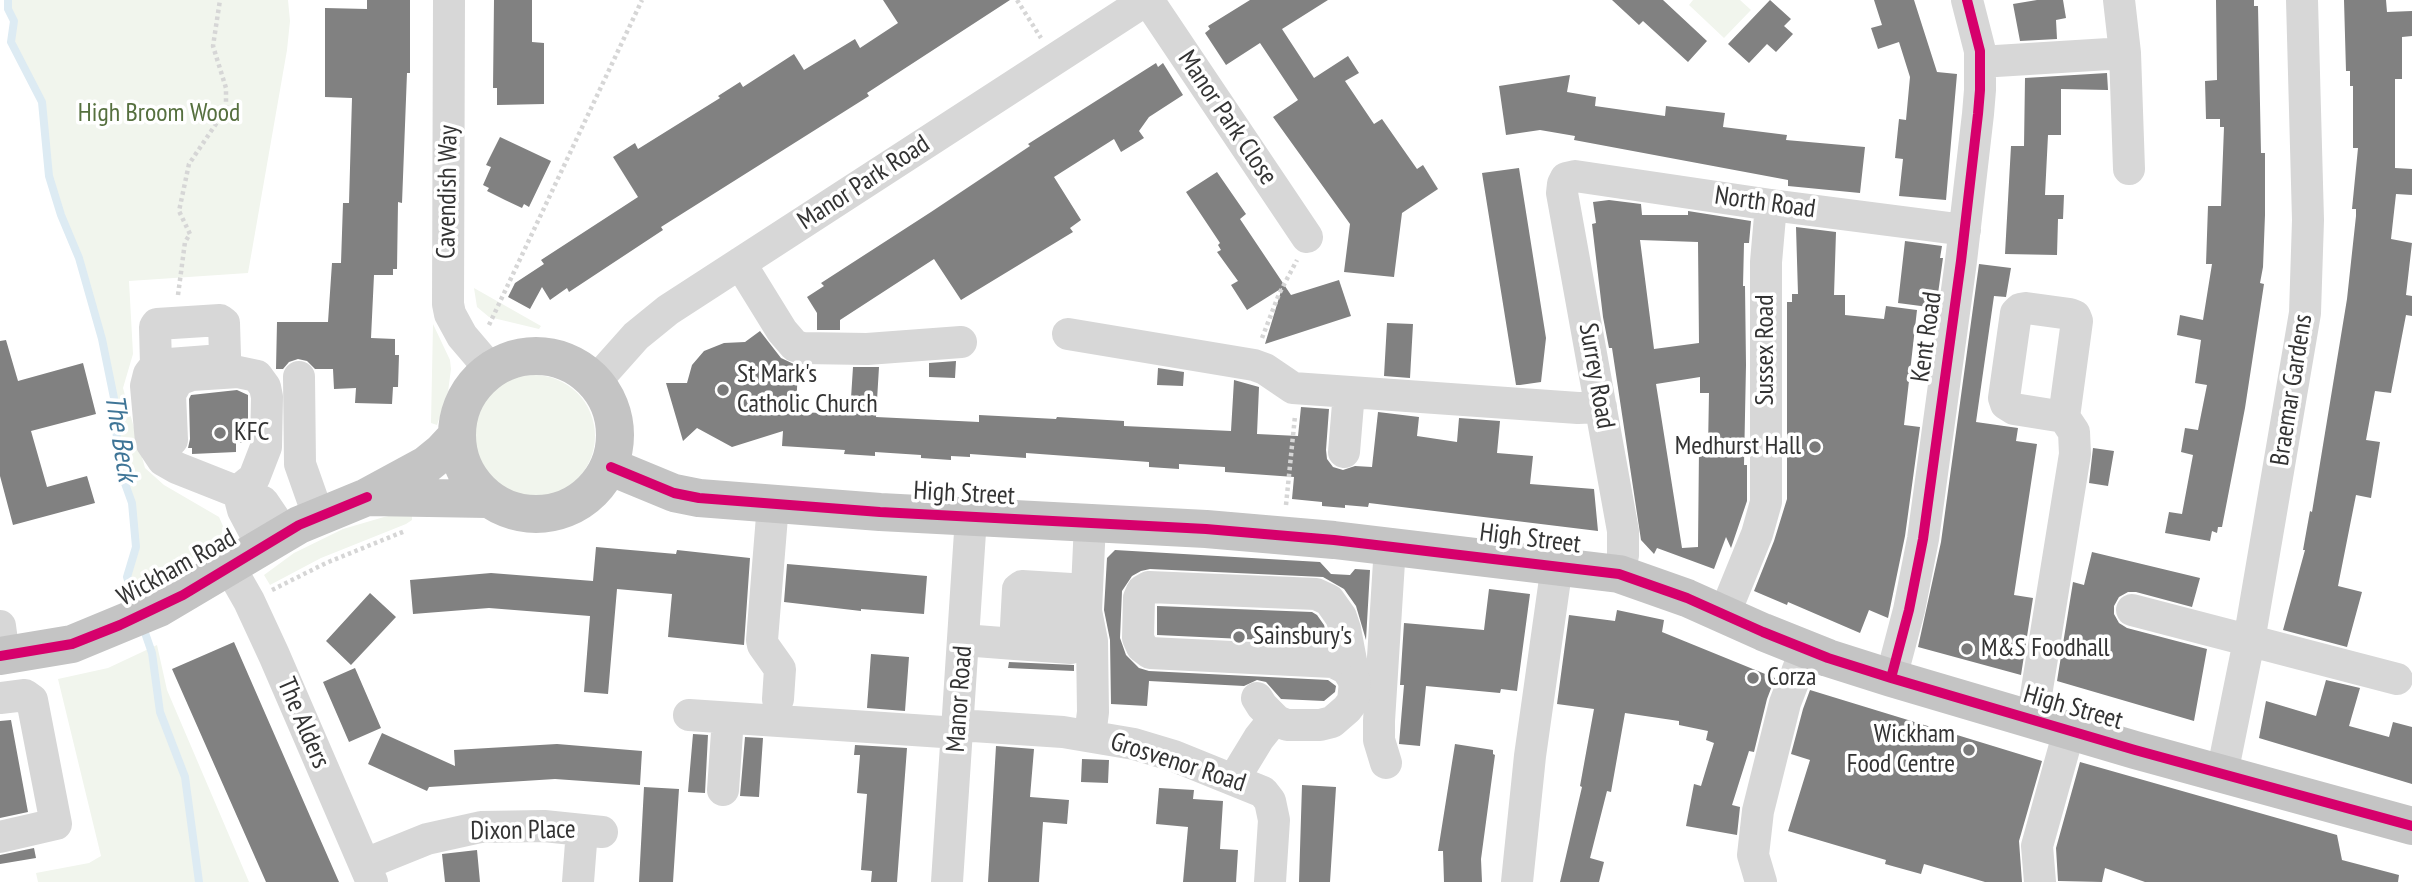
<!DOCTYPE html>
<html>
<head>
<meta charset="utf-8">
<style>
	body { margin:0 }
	canvas { display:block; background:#fff }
</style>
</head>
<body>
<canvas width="2412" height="882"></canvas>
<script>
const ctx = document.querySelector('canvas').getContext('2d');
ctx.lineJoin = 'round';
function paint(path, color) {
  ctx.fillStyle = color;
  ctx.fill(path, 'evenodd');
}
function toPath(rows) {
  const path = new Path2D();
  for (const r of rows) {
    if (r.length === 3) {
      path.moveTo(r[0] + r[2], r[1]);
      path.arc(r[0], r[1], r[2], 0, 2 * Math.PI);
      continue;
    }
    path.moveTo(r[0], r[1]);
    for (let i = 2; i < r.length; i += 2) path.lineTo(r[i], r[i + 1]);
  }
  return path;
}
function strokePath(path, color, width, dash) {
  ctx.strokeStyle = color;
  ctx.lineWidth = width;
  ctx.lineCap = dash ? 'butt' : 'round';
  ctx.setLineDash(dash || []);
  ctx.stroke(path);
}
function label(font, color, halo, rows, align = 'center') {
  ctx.font = font + ' "PT Sans Narrow",sans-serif';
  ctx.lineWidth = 7;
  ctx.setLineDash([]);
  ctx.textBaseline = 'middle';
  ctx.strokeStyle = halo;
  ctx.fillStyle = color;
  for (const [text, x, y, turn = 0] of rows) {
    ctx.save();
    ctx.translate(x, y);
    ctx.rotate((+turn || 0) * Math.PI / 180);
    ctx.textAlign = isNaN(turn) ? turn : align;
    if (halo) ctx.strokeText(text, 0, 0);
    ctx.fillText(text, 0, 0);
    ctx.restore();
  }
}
const green = toPath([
	[8,0,288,0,290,21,287,50,248,273,129,281,133,354,123,388,145,468,164,485,219,517,223,526,221,537,194,557,133,592,128,575,139,550,134,503,121,467,115,399,103,340,81,258,62,216,50,175,44,102,12,41,15,23,8,8],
	[1693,0,1740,0,1751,10,1724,38,1689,5],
	[474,288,541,326,539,329,489,317,477,307],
	[433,324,450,360,451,369,448,392,437,425,431,423],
	[534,436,61],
	[412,511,412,520,406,524,321,558,270,585,264,575,294,553,343,529,384,517],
	[157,645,167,690,249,882,38,882,36,873,89,863,101,856,58,679,108,668]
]);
const stream = toPath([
	[8,0,8,9,14,21,11,42,42,102,49,176,61,215,79,258,102,339,114,398,119,467,132,503,136,547,127,577,137,608],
	[143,627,152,653,160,712,185,777,199,882]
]);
const building = toPath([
	[367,0,410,0,410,73,407,73,402,203,398,202,397,269,393,269,393,275,374,275,371,338,395,339,395,355,399,355,398,387,393,387,392,404,355,403,356,388,334,389,333,369,315,369,307,361,298,359,289,362,283,369,276,369,277,322,328,322,332,263,341,263,343,203,349,203,352,98,325,97,325,8,367,9],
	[494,0,532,0,532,42,544,43,544,104,497,105,497,88,493,88],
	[883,0,1010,0,867,93,869,96,661,227,663,230,569,292,567,288,550,300,542,287,530,309,508,297,515,283,544,264,541,260,638,197,613,157,635,143,638,149,720,98,718,96,740,82,743,87,794,54,804,70,855,39,860,48,898,23],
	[1250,0,1328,0,1282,29,1314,78,1348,56,1359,73,1345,81,1374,124,1382,119,1417,169,1423,165,1438,189,1402,213,1394,277,1344,272,1350,224,1273,117,1298,100,1260,43,1226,65,1205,33,1210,29,1208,26],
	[1612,0,1663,0,1707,41,1688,62,1643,21,1639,25],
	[1770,0,1791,19,1784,26,1793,34,1776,52,1767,44,1749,63,1728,44],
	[1874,0,1914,0,1937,72,1957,74,1946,200,1899,196,1903,159,1895,158,1899,119,1906,120,1910,77,1899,42,1878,49,1871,28,1882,25],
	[2037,0,2063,0,2066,18,2056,20,2057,39,2020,41,2013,4],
	[2216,0,2254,0,2254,6,2258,6,2261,153,2265,153,2265,215,2263,267,2260,283,2264,284,2245,408,2222,527,2218,527,2217,533,2212,531,2210,541,2165,533,2169,512,2182,514,2193,455,2181,452,2185,428,2198,430,2207,385,2195,383,2201,340,2177,335,2180,315,2203,320,2212,264,2206,264,2208,206,2221,206,2224,127,2220,127,2220,119,2206,119,2205,81,2217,80],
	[2344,0,2386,0,2387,12,2412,11,2412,36,2402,37,2402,79,2395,79,2395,168,2412,169,2412,195,2396,194,2391,239,2412,243,2406,295,2412,296,2412,316,2406,315,2391,393,2375,391,2366,440,2380,442,2371,498,2356,495,2338,586,2362,592,2347,647,2283,630,2305,550,2303,550,2310,511,2312,512,2347,299,2356,216,2356,209,2352,209,2358,148,2353,148,2353,86,2350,86,2350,71,2346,71],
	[1156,63,1158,67,1163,63,1183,95,1149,117,1139,131,1144,138,1121,152,1114,139,1054,177,1081,220,1070,228,1073,232,961,300,934,259,840,320,840,330,817,330,817,313,807,297,824,286,821,283,931,212,1030,146,1028,144],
	[2107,73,2108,90,2061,89,2061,135,2048,135,2045,195,2064,195,2063,219,2058,219,2057,255,2005,254,2011,146,2024,146,2025,78],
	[1570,75,1567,92,1596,97,1595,106,1665,116,1666,106,1725,113,1723,127,1787,135,1786,140,1865,147,1860,193,1788,186,1788,180,1574,140,1575,136,1540,130,1506,135,1499,86],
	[500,137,551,161,529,207,524,204,522,208,505,200,487,191,489,188,483,185,491,167,486,165],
	[1519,168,1546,338,1541,382,1520,385,1516,385,1482,173],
	[1217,172,1246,214,1240,219,1291,295,1339,280,1351,316,1265,344,1282,288,1247,310,1231,285,1238,281,1217,252,1221,250,1218,245,1220,243,1186,192],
	[1609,200,1641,204,1642,215,1688,215,1688,211,1751,221,1749,243,1744,243,1743,286,1745,286,1746,365,1744,465,1747,465,1747,501,1731,548,1726,537,1714,569,1657,548,1654,554,1641,540,1612,348,1609,348,1603,317,1592,224,1596,223,1593,202],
	[1640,240,1698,242,1699,343,1654,349],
	[1700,377,1700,393,1709,393,1708,448,1699,449,1698,547,1682,548,1656,384],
	[1796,227,1836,232,1834,295,1845,295,1845,315,1884,319,1886,306,1917,310,1904,425,1920,427,1905,536,1888,618,1869,610,1860,633,1788,602,1787,605,1754,591,1774,541,1787,499,1787,302,1792,302,1792,294,1798,294],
	[1905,241,1942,246,1940,258,1943,258,1936,308,1898,303],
	[1979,264,2011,268,2006,297,1994,296,1976,422,2018,428,2016,441,2037,444,2014,595,2033,598,2021,675,1918,647,1941,542],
	[1387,323,1413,324,1410,378,1384,376],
	[760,331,781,358,798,366,796,412,850,414,853,367,879,367,876,417,979,422,979,415,1056,419,1057,417,1124,421,1124,426,1231,431,1234,380,1259,387,1257,434,1298,436,1301,407,1329,409,1326,450,1327,459,1333,467,1343,470,1355,466,1372,467,1378,412,1419,417,1417,436,1457,442,1459,418,1500,421,1497,453,1533,456,1530,484,1594,489,1598,531,1369,503,1368,507,1345,505,1345,508,1322,506,1322,502,1292,499,1294,477,1225,472,1225,467,1179,464,1179,469,1149,467,1149,462,1026,453,1026,458,970,454,970,457,951,456,951,460,921,458,921,455,875,452,875,456,844,454,845,450,782,446,783,431,732,447,697,428,683,441,666,383,687,383,692,365,704,351,724,343,745,342],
	[6,340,18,381,83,363,96,414,31,431,47,487,87,476,95,503,13,525,0,476,0,341],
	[956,361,955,378,929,377,929,363],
	[1158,368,1184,372,1183,386,1157,385],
	[237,390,248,395,248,442,236,443,236,452,192,454,192,448,188,448,190,439,189,399,191,395],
	[2093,448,2114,451,2108,486,2089,483],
	[596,547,676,554,677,550,750,558,744,645,668,637,672,594,617,589,608,694,584,692,590,616,489,608,413,614,410,580,491,573,593,581],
	[1115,550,1320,562,1331,574,1350,575,1355,569,1370,570,1366,640,1356,606,1344,589,1323,577,1150,569,1141,571,1132,576,1122,591,1120,638,1126,655,1139,668,1149,671,1328,680,1336,686,1335,692,1324,701,1281,699,1266,682,1257,680,1244,686,1149,681,1147,706,1111,704,1110,640,1104,610,1107,558],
	[2092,552,2200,578,2192,607,2136,592,2128,592,2119,597,2114,606,2114,614,2119,623,2127,628,2207,649,2194,721,2057,681,2073,582,2084,585],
	[787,564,927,576,924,614,861,609,861,611,784,602],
	[1489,589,1530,594,1517,691,1501,689,1500,693,1426,686,1420,746,1399,744,1404,685,1400,685,1404,623,1484,630],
	[370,593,396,617,351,665,326,641],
	[1157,606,1312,612,1317,615,1324,625,1329,643,1157,635],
	[1617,610,1664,620,1662,632,1775,678,1767,699,1754,752,1749,751,1732,805,1740,807,1737,835,1686,826,1694,784,1701,786,1714,743,1706,740,1708,731,1679,725,1679,721,1625,713,1611,792,1607,791,1590,858,1604,862,1599,882,1560,882,1582,787,1580,786,1594,709,1557,704,1569,615,1615,621],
	[234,642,313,823,339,882,266,882,172,669],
	[871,654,909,657,905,711,867,708],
	[1009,662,1074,665,1074,671,1008,668],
	[355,668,381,728,349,742,323,682],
	[2326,680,2360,688,2349,726,2389,737,2393,722,2412,727,2412,784,2259,738,2266,701,2316,716],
	[1810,690,2042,761,2019,841,2022,882,1985,882,1924,864,1921,874,1885,864,1886,860,1788,831,1810,760,1791,754,1803,709],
	[11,720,28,812,0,818,0,721],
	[382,733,455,766,454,750,557,744,642,751,640,785,555,779,429,787,427,791,368,764],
	[693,734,708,735,705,793,688,792],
	[745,737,763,738,759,797,740,796],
	[1455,744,1493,750,1493,754,1495,755,1481,859,1482,882,1444,882,1443,851,1438,851],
	[855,745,907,748,897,882,871,882,872,871,861,870,867,794,857,793,860,755,854,755],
	[996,746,1034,749,1030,797,1069,800,1067,824,1043,822,1039,882,988,882],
	[1082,759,1109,760,1108,783,1081,782],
	[2080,762,2337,835,2342,860,2399,875,2398,882,2145,882,2105,868,2102,882,2058,881,2056,848],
	[1302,785,1336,787,1330,882,1299,882],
	[644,787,679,789,673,882,639,882],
	[1159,788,1194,790,1193,799,1223,801,1220,849,1238,850,1236,882,1183,882,1188,827,1156,824],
	[34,848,36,858,0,864,0,855],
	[477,850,480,882,445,882,442,854]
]);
const path = toPath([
	[1017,0,1041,38],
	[178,295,185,242,190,234,179,211,189,164,226,109,226,88,213,46,220,0],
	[489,325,642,0],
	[1262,338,1279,294,1297,260],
	[1286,505,1295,416],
	[272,590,326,563,405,531]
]);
const minor = toPath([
	[449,0,448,304,450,314,462,336,491,370],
	[1148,0,1307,237],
	[2119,0,2125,53],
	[1980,62,2125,53,2129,169],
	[740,263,782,331,795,346,803,348,867,349,961,342],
	[2026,308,2070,314,2075,316,2077,321,2064,417,2014,409,2006,404,2004,398,2016,313,2020,309,2026,308],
	[1068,334,1254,365,1265,369,1293,388,1578,408,1601,407],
	[156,365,222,360,225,356,224,323,220,320,157,324,155,327,156,365,149,374,146,386,151,442,163,460,177,468,263,502,284,533],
	[299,377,300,464,318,515],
	[595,382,636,336,668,310,1146,0],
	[172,440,170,394,178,380,192,375,238,372,257,376,265,387,267,397,266,447,254,478,238,491],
	[1344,452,1349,392],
	[238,491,243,510,262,546],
	[773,504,762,640,763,645,780,669,778,699],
	[1090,523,1086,611,1092,641,1093,712,1090,736],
	[229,566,249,601,274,655,372,882],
	[1619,574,1623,555,1623,531,1562,193,1563,184,1566,178,1575,176,1771,205,1965,230],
	[1149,587,1316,594,1329,600,1341,617,1345,629,1355,682,1347,669,1333,662,1150,653,1142,647,1138,638,1139,598,1142,591,1149,587],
	[2132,610,2397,679],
	[1724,615,1757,534,1766,502,1766,262,1771,205],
	[1017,616,1073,620,1086,611],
	[0,626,4,656],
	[963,640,1015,644,1018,589,1022,586,1087,590],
	[1015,644,1071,648,1090,633],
	[1891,678,1909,610,1923,539,1961,261,1978,114,1980,90,1980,51,1967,0],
	[0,698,25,695,32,700,56,824,0,837],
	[689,715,958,733],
	[2032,720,2075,454,2074,432,2064,417],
	[958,725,1063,732,1134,744,1174,756,1263,792,1270,801,1274,820,1270,882],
	[1386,763,1379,740,1379,721,1390,546],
	[2222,774,2249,641,2305,313,2308,220,2302,0],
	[1234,779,1259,738,1267,728],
	[723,790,728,718],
	[365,864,427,839,481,827,544,826,602,832],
	[578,882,582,830],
	[947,882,971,517],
	[1517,882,1530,756,1557,565],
	[1761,882,1753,855,1758,811,1785,703,1806,649],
	[2040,882,2037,846,2069,731]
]);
const highway = toPath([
	[536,435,79],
	[611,467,674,493,699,498,880,512,1206,529,1334,540,1619,574,1687,598,1763,632,1828,658,1891,678,2135,750,2412,826],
	[369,497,488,499],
	[0,656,72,644,159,608,299,525,367,497,426,465,442,452,456,437]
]);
const minorBridge = toPath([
	[1257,698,1262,706,1277,721,1287,725,1320,725,1332,722,1347,709,1353,701,1355,682]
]);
const cycleway = toPath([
	[611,467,674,493,699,498,880,512,1206,529,1334,540,1619,574,1687,598,1763,632,1828,658,1891,678,2135,750,2412,826],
	[0,656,72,644,120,625,183,595,299,525,367,497],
	[1891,678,1909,610,1923,539,1961,261,1978,114,1980,90,1980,51,1967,0]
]);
const markers = [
	[723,390,7,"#7a7a7a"],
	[220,433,7,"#7a7a7a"],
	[1815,447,7,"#7a7a7a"],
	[1239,637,7,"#7a7a7a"],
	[1967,649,7,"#7a7a7a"],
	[1753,678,7,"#7a7a7a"],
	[1969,750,7,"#7a7a7a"]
];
const parkNames = [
	["High Broom Wood",159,114]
];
const streetNames = [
	["Manor Park Close",1227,118,56],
	["Manor Park Road",864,183,-33],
	["Cavendish Way",448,192,-89],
	["North Road",1765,203,8],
	["Kent Road",1927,337,-82],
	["Sussex Road",1766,350,-90],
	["Surrey Road",1596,376,80],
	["Braemar Gardens",2292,390,-81],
	["High Street",964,494,3],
	["High Street",1530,539,7],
	["Wickham Road",177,568,-29],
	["Manor Road",960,699,-86],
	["High Street",2073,708,16],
	["The Alders",303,723,67],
	["Grosvenor Road",1178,763,18],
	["Dixon Place",523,831,-1]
];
const poiNames = [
	["St Mark's",737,375],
	["Catholic Church",737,405],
	["KFC",234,433],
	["Medhurst Hall",1801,447,"right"],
	["Sainsbury's",1253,637],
	["M&S Foodhall",1981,649],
	["Corza",1767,678],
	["Wickham",1955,735,"right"],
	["Food Centre",1955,765,"right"]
];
const waterNames = [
	["The Beck",120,438,81]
];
paint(green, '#f1f5ed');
strokePath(stream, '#ddebf3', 8);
paint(building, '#818181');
strokePath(path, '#d6d6d6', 4.5, [3.5, 3.5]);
strokePath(minor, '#d7d7d7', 32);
strokePath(highway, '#c4c4c4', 38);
strokePath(minorBridge, '#d7d7d7', 32);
strokePath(cycleway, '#d6006c', 10);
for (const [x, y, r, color] of markers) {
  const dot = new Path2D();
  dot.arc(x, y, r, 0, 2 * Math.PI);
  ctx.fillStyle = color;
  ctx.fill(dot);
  strokePath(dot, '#fff', 2.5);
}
label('26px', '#56703f', '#fff', parkNames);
label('26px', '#333', '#fff', streetNames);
label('26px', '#333', '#fff', poiNames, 'left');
label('italic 28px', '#3f7597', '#fff', waterNames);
</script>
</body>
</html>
